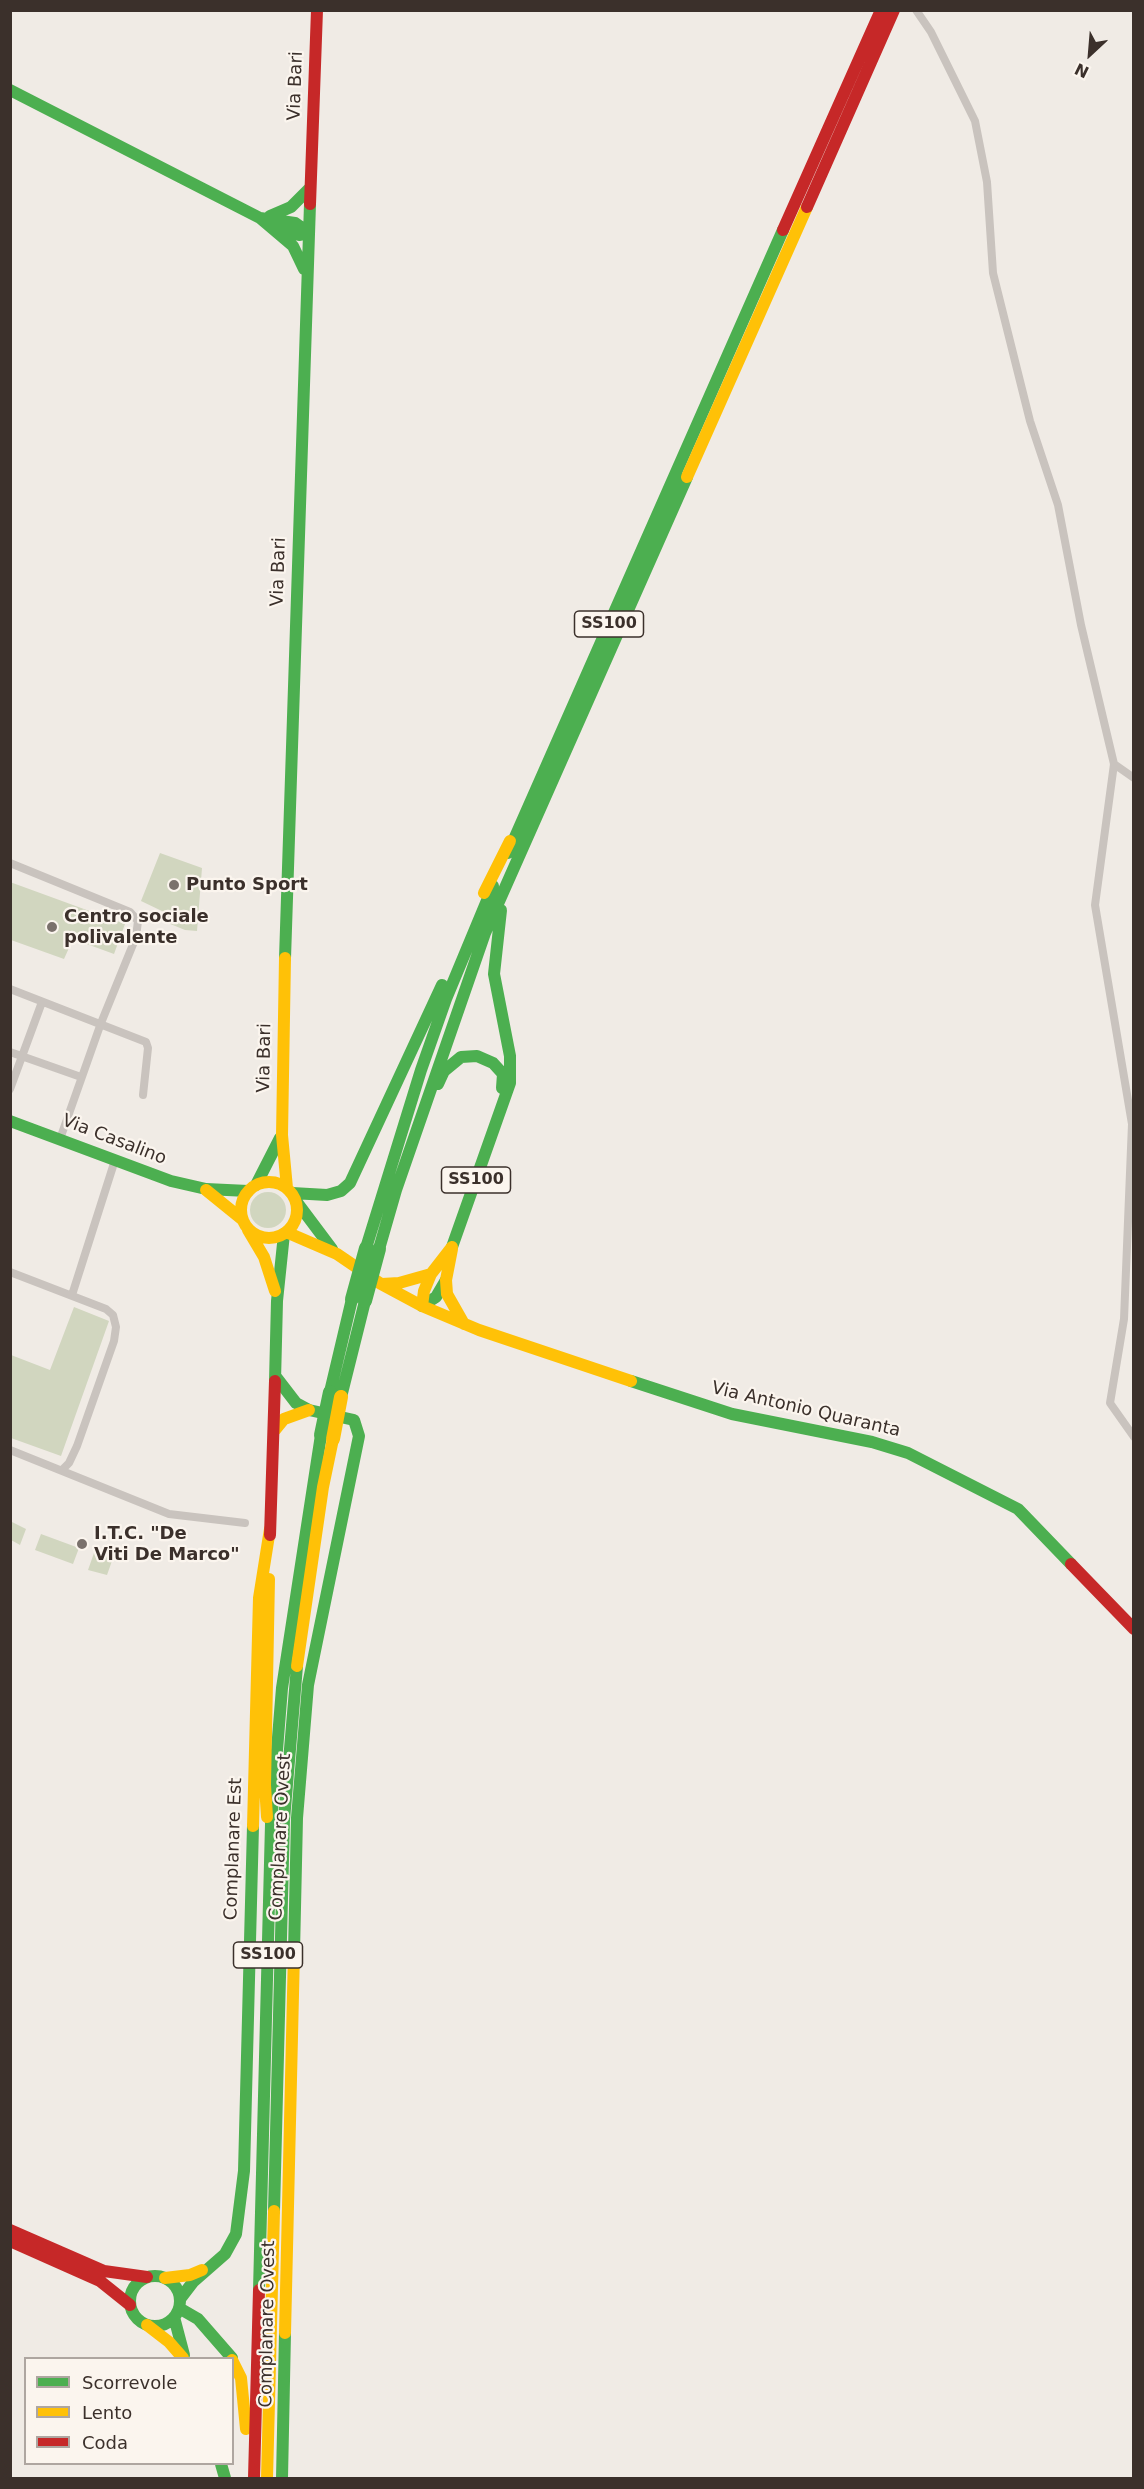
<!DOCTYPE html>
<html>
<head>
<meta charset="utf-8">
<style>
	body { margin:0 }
	#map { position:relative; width:1144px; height:2489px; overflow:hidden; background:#f0ebe5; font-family:"DejaVu Sans",sans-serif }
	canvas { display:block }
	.frame { position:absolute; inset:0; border:12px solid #3b302b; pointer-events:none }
	.legend { position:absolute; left:24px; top:2357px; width:210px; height:108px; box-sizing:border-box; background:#fbf5ee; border:2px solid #aea6a0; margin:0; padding:8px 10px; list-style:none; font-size:18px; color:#3b302b }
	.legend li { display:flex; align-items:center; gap:12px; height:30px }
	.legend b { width:30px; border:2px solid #aea6a0 }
	.north { position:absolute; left:1060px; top:24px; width:60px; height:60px; -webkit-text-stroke:4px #fbf5ee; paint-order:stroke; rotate:206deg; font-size:16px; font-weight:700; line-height:24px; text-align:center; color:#3b302b }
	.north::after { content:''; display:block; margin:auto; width:21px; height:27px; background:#3b302b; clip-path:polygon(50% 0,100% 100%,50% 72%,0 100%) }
</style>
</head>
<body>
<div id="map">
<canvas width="1144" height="2489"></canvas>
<div class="frame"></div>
<ul class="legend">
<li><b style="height:8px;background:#4caf50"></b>Scorrevole</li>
<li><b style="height:8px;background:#ffc107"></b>Lento</li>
<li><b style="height:8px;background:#c62828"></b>Coda</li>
</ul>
<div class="north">N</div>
</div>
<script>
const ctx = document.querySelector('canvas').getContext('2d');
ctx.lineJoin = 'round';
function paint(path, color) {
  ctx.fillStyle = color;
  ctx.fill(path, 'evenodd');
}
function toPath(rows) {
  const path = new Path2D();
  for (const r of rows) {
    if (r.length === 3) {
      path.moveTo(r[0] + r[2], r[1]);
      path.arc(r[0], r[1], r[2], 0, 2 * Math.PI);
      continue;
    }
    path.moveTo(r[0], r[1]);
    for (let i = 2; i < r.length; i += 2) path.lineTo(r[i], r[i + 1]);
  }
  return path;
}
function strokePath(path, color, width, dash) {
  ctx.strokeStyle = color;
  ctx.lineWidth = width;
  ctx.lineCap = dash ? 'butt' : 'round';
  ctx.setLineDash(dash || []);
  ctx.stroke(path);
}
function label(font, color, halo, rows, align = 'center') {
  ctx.font = font + ' "DejaVu Sans",sans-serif';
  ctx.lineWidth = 4.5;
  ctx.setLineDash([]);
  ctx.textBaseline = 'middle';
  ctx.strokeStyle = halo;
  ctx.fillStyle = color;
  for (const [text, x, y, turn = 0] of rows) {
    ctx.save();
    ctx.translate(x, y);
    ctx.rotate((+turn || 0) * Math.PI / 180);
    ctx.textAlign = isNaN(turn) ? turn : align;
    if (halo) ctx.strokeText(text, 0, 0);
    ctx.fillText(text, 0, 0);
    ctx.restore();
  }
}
const green = toPath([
	[160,853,202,868,197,931,185,930,163,921,164,912,141,901],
	[10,882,125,924,114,954,73,939,64,959,11,940],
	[268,1210,18],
	[74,1307,109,1321,61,1456,11,1438,11,1355,50,1370],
	[10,1521,26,1529,20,1545,11,1540],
	[41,1534,79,1548,73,1564,35,1550],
	[94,1553,113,1558,107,1575,88,1570]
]);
const street = toPath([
	[916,10,931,32,975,121,987,182,993,273,1030,421,1058,505,1081,625,1114,764,1095,905,1132,1124,1124,1319,1110,1403,1134,1437],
	[1114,764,1134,778],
	[10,863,130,912,138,921,136,937,101,1023,60,1139],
	[10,989,146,1042,148,1048,143,1095],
	[10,1052,81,1077],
	[10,1089,42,1002],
	[10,1272,106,1309,113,1315,116,1327,114,1341,77,1446,69,1463,62,1470],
	[72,1295,115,1160],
	[10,1450,169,1514,245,1523]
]);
const fast = toPath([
	[10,90,260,218,293,246,304,269],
	[270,216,291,207,310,188],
	[260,218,295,223,309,233,300,235,279,231],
	[508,853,783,230],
	[285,958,310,204],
	[438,1084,444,1071,461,1057,477,1056,493,1063,503,1074,502,1088],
	[10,1121,171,1181,206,1189,248,1191],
	[256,1185,280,1138],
	[292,1193,327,1195,341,1191,350,1183,442,985],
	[296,1201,332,1249],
	[452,1247,510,1083,510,1056,494,974,501,910],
	[366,1248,421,1070,446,999,493,886],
	[379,1249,396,1190,485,933,687,477],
	[422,1306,436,1297,446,1280],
	[276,1377,296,1403,309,1410,354,1420,359,1436,308,1685,297,1818,294,1952],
	[275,1381,277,1301,284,1234],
	[631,1381,732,1414,872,1442,908,1453,1018,1509,1071,1564],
	[330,1392,352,1299],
	[341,1397,365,1301],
	[274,2211,284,1820,297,1666],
	[155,2301,25],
	[259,2290,271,1824,282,1688,321,1435],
	[180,2299,193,2282,225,2254,236,2234,244,2171,253,1826],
	[179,2308,198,2319,232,2358],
	[174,2317,184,2355],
	[221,2464,225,2478],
	[282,2478,285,2333]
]);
const slow = toPath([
	[687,477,807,207],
	[484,893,510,841],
	[285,958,282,1135,287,1188],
	[269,1210,28],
	[206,1190,243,1220],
	[248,1230,264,1257,275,1291],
	[286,1232,337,1254,381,1284,422,1306,479,1330,631,1381],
	[452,1249,446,1280,447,1294,464,1324],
	[382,1284,399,1283,431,1274,452,1247],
	[422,1306,424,1291,431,1274],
	[275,1430,284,1419,309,1410],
	[297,1666,323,1487,333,1439],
	[267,1817,265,1785,269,1579],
	[253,1826,259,1598,270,1529],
	[165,2278,190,2275,202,2270],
	[147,2325,169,2342,183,2358],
	[285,2333,294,1952],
	[232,2360,241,2378,246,2429],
	[267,2478,274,2211]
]);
const jam = toPath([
	[310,204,317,10],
	[807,207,894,10],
	[783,230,881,10],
	[270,1535,275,1381],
	[1071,1564,1134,1629],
	[10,2230,104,2271,147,2277],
	[10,2241,100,2281,130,2305],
	[254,2478,259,2290]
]);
const fastBridge = toPath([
	[352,1299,366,1248],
	[365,1301,379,1249],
	[321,1435,330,1392]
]);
const slowBridge = toPath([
	[333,1439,341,1397]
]);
const markers = [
	[174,885,6,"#7a716c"],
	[52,927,6,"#7a716c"],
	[82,1544,6,"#7a716c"]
];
const shields = [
	[609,624,69],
	[476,1180,69],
	[268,1955,69]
];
const shieldNames = [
	["SS100",609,624],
	["SS100",476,1180],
	["SS100",268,1955]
];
const streetNames = [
	["Via Bari",296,86,-88],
	["Via Bari",279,572,-88],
	["Via Bari",265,1058,-89],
	["Via Casalino",114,1140,21],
	["Via Antonio Quaranta",806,1410,13],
	["Complanare Ovest",281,1837,-87],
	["Complanare Est",234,1849,-88],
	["Complanare Ovest",268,2324,-89]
];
const poiNames = [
	["Punto Sport",186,885],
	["Centro sociale",64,917],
	["polivalente",64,938],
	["I.T.C. \"De",94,1534],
	["Viti De Marco\"",94,1555]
];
paint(green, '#d1d6bf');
strokePath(street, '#c9c3be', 8);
strokePath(fast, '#4caf50', 12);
strokePath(slow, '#ffc107', 12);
strokePath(jam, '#c62828', 12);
strokePath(fastBridge, '#4caf50', 14);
strokePath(slowBridge, '#ffc107', 14);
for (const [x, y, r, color] of markers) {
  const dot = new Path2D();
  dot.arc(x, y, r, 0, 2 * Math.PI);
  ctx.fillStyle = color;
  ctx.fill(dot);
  strokePath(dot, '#fbf5ee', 2);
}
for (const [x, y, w] of shields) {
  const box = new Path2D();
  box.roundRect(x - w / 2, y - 13, w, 26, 4.5);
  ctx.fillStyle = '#fbf5ee';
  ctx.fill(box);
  strokePath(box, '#3b302b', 1.5);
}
label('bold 16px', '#3b302b', null, shieldNames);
label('18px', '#3b302b', '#fbf5ee', streetNames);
label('bold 18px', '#3b302b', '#fbf5ee', poiNames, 'left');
</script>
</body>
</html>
